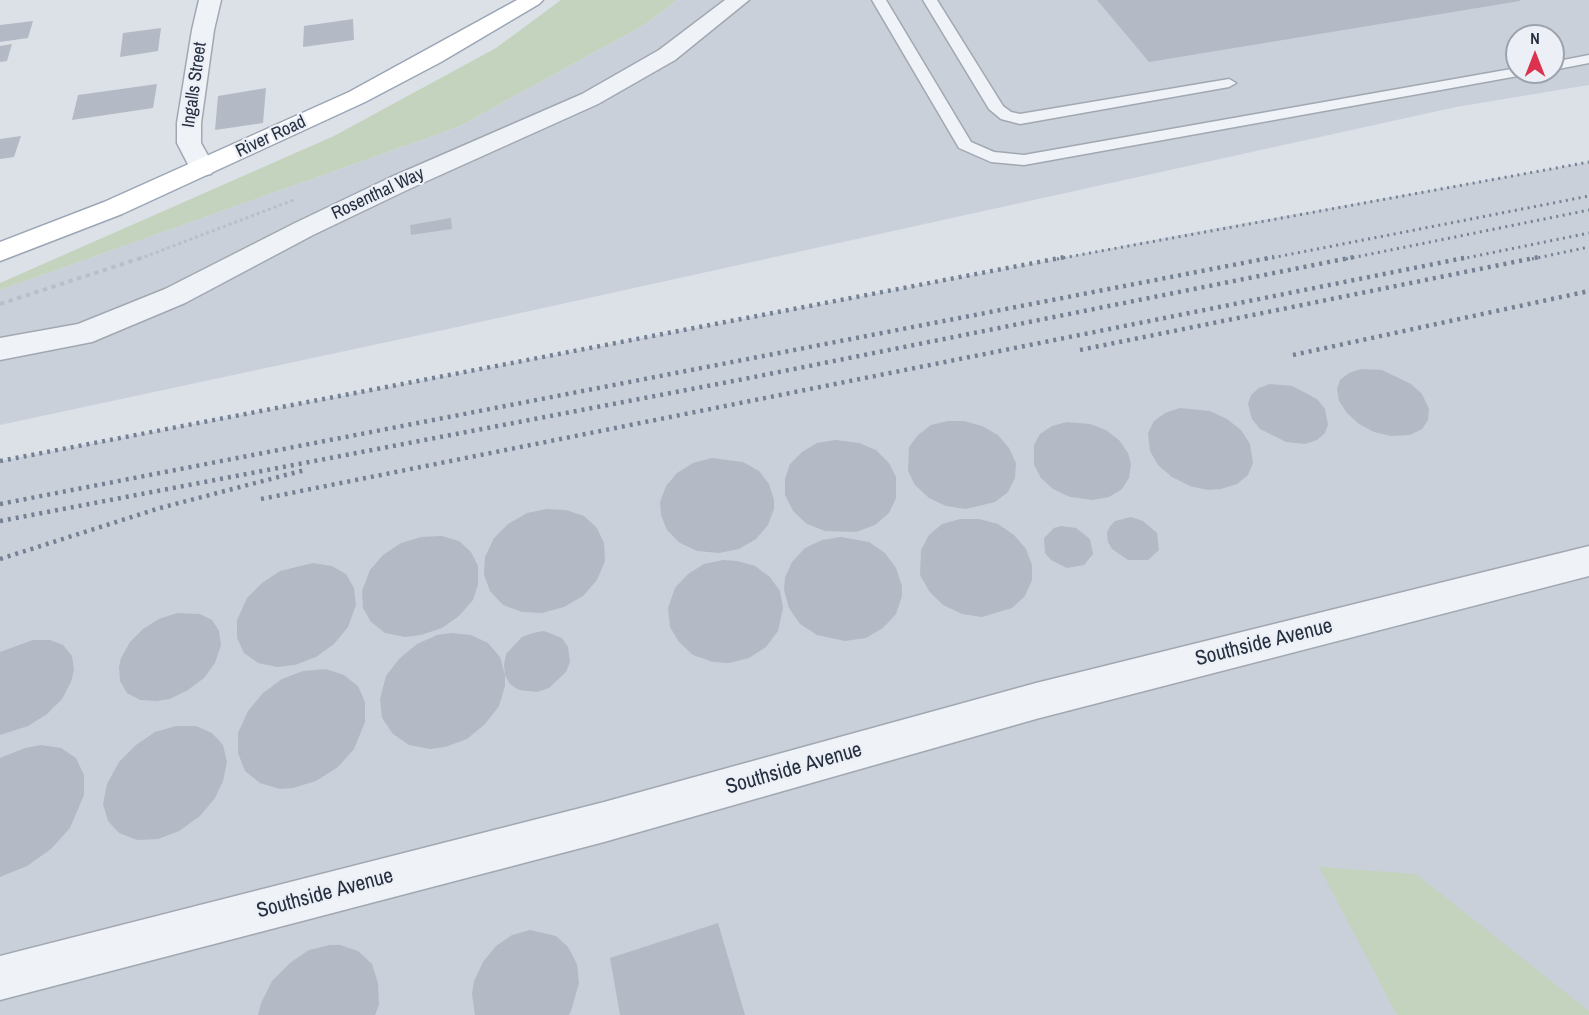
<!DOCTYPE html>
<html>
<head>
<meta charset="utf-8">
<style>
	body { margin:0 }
	#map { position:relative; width:1589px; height:1015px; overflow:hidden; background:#dce1e8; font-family:"Archivo Narrow",sans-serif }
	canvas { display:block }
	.north { position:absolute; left:1505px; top:24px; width:60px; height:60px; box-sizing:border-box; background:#ecf0f6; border:2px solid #9ca3ad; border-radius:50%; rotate:0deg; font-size:16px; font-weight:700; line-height:24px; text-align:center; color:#252f40 }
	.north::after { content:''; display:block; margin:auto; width:21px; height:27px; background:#db334f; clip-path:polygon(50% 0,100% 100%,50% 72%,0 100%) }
</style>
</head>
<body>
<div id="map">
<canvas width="1589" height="1015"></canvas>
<div class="north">N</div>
</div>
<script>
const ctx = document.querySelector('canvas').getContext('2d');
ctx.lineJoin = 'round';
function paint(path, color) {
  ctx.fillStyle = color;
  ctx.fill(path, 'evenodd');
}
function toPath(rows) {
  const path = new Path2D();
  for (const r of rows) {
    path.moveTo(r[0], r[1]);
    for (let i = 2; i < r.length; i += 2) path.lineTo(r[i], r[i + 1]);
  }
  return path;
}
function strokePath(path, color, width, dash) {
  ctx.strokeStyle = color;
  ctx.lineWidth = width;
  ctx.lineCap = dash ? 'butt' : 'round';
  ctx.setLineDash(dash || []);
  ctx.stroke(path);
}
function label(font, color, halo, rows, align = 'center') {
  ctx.font = font + ' "Archivo Narrow",sans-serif';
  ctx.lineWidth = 4.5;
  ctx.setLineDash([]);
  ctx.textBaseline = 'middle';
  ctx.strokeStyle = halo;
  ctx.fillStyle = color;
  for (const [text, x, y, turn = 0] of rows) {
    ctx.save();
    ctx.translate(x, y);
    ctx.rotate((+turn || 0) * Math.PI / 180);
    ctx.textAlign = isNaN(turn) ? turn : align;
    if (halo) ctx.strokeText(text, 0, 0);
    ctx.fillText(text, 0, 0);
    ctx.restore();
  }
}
const built = toPath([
	[677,0,1589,0,1589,85,1456,107,448,329,0,425,0,290,458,127,644,25],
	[1517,36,1553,36,1553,72,1517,72],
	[1589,162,1589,1015,0,1015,0,461,1212,229]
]);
const green = toPath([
	[561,0,677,0,644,25,458,127,0,290,0,283,334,136,496,48],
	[1319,867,1416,874,1589,1011,1589,1015,1397,1015]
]);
const building = toPath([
	[1097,0,1520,0,1520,1,1149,62],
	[353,19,354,40,303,47,304,26],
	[33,21,28,38,0,42,0,25],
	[161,28,158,51,120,57,123,33],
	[12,44,7,61,0,62,0,46],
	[157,84,153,108,72,120,78,95],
	[266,88,263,123,215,130,218,96],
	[21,136,14,157,0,159,0,139],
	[451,218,452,229,411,235,410,225],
	[1361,369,1382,370,1411,384,1422,394,1429,409,1428,420,1422,429,1410,435,1391,436,1374,432,1359,424,1347,413,1339,401,1337,389,1340,380,1349,373],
	[1270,384,1292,386,1317,399,1325,409,1328,425,1325,433,1317,440,1305,444,1286,442,1260,429,1252,419,1248,404,1251,395,1259,388],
	[1180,408,1210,411,1227,419,1241,430,1250,444,1253,463,1248,475,1237,484,1221,489,1208,490,1190,486,1172,477,1158,465,1150,451,1148,433,1154,421,1165,413],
	[948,421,964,421,982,426,998,435,1009,448,1016,463,1015,478,1008,492,995,502,966,509,946,506,929,498,915,485,908,471,909,447,918,435,931,425],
	[1067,422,1090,424,1106,430,1119,440,1128,453,1131,464,1129,478,1122,489,1109,497,1093,500,1070,497,1053,489,1041,478,1034,465,1034,445,1040,434,1052,426],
	[836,440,859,443,876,450,889,463,896,477,896,498,889,513,875,525,856,532,825,531,807,524,793,511,785,495,785,479,790,464,802,452,817,443],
	[712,458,743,462,759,471,769,484,774,500,774,509,768,525,756,539,739,549,719,553,697,551,680,543,667,530,661,515,660,502,666,486,677,473,693,463],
	[547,509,566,510,584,516,597,528,604,543,605,561,597,580,583,596,564,607,542,613,522,612,503,605,490,591,484,575,485,557,494,538,508,524,527,513],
	[1131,517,1143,521,1157,533,1159,550,1148,560,1128,560,1112,549,1108,542,1107,533,1110,526,1115,521],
	[960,519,979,519,998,524,1014,535,1026,549,1032,565,1032,580,1025,596,1012,608,982,617,962,614,943,605,929,591,920,575,921,550,929,535,942,524],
	[1061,526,1076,528,1090,539,1093,554,1084,565,1067,568,1051,560,1045,553,1044,538,1054,528],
	[442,536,459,541,471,552,478,566,478,584,473,600,459,616,442,628,421,635,405,637,385,633,371,622,363,608,362,591,370,570,383,555,401,543,421,537],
	[841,537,869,542,885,553,896,568,902,586,902,596,896,614,883,628,866,638,845,641,817,635,800,624,789,608,784,590,785,578,792,562,805,548,822,540],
	[723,560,737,561,755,566,770,577,780,591,783,608,778,631,766,647,749,658,729,663,713,662,693,655,679,642,670,627,668,608,675,588,688,574,704,564],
	[313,563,332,566,346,574,354,588,356,605,348,627,334,644,316,657,295,665,277,667,258,663,244,653,237,638,237,620,247,598,262,583,280,571],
	[177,613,200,614,212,620,219,631,221,645,215,663,204,678,188,690,170,699,156,701,140,700,127,693,120,681,119,667,121,658,130,642,143,629,159,619],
	[544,631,562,638,568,647,570,662,566,672,549,688,537,692,519,690,510,684,505,675,504,665,506,654,522,637,533,633],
	[451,633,471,635,488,643,500,657,505,675,505,686,499,706,485,724,467,739,445,747,430,749,409,745,393,734,382,718,380,699,386,676,399,659,417,644,437,635],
	[33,640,50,640,63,645,72,656,74,670,71,682,62,699,47,714,28,726,0,735,0,652],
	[326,669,344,675,358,686,365,702,365,722,354,749,338,767,316,781,293,788,280,789,260,783,245,771,238,753,238,733,248,711,263,693,282,679,303,671],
	[176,726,196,726,212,733,223,745,227,762,223,781,215,798,200,816,179,831,158,839,137,840,119,833,108,821,103,804,107,784,119,762,136,745,155,732],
	[41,745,61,748,76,758,84,775,84,795,70,828,51,849,27,866,0,877,0,758,25,748],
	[718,923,745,1015,620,1015,610,958],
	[530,930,556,936,568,947,577,964,579,983,571,1011,569,1015,475,1015,472,994,474,981,483,962,496,946,512,935],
	[330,945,340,945,358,951,372,964,378,983,379,1005,375,1015,258,1015,261,1003,272,981,290,963,309,950]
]);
const pathFar1 = toPath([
	[139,259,296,199]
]);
const path = toPath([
	[0,304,144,257]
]);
const lane = toPath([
	[872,0,886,0,971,142,994,152,1024,155,1517,68,1517,72,1525,72,1518,76,1024,165,991,162,959,148,872,0],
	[923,0,937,0,1003,106,1011,112,1020,114,1229,79,1236,83,1229,87,1020,124,1001,119,989,109,923,0],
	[1589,55,1589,63,1553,70,1553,62,1589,55]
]);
const street = toPath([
	[199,0,221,0,214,30,201,123,201,143,215,168,211,174,202,176,193,174,177,143,177,123,192,30,199,0],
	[725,0,749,0,675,60,598,104,407,190,313,235,185,303,92,342,0,360,0,338,78,324,165,289,295,223,389,178,582,94,659,50,725,0],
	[1589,546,1589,576,1036,719,604,842,0,1000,0,956,604,802,1036,683,1589,546]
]);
const primary = toPath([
	[517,0,543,0,539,4,441,62,365,102,122,214,0,261,0,242,104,202,349,92,517,0]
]);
const railFar1 = toPath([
	[1057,259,1589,162],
	[1266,259,1589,196],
	[1346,259,1589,210],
	[1461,259,1589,233],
	[1532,259,1589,247]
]);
const rail = toPath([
	[1080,350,1539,257],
	[1293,355,1589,291],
	[0,461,1065,257],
	[261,499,1469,257],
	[0,504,1274,257],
	[0,521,739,380,1354,257],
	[0,559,160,508,305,470]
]);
const farStreetnames = [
	["Ingalls Street",195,85,-82],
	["River Road",271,137,-25],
	["Rosenthal Way",378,194,-25]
];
const streetNames = [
	["Southside Avenue",1264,643,-14],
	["Southside Avenue",794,769,-16],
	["Southside Avenue",325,894,-15]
];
paint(built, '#cad0da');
paint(green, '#c3d3bd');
paint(building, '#b3bac5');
strokePath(lane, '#a1a8b2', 3);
strokePath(street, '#a1a8b2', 3);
strokePath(primary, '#9ba5b5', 3);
strokePath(pathFar1, '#babfc7', 3, [3, 3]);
strokePath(path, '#babfc7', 4, [4.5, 4.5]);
paint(lane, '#eff2f6');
paint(street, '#eff2f6');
paint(primary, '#fff');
strokePath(railFar1, '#748093', 3, [2, 4.5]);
strokePath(rail, '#748093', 4.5, [3, 5]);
label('18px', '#252f40', '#ecf0f6', farStreetnames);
label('21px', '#252f40', '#ecf0f6', streetNames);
</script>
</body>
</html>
